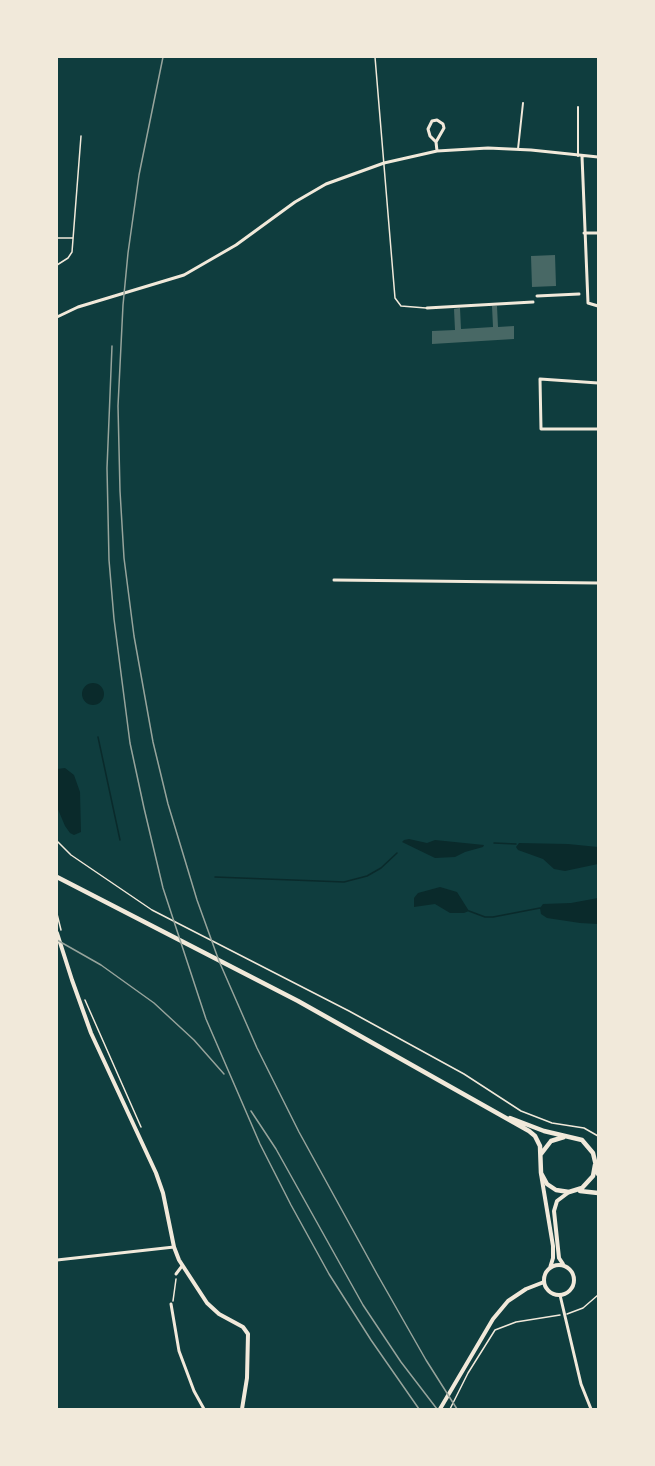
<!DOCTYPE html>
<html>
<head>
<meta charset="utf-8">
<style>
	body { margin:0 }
	#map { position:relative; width:655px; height:1466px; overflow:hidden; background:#0f3d3e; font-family:"Noto Sans",sans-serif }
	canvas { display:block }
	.frame { position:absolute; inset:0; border:58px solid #f1e9da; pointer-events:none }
</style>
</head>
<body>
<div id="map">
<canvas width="655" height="1466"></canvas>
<div class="frame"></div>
</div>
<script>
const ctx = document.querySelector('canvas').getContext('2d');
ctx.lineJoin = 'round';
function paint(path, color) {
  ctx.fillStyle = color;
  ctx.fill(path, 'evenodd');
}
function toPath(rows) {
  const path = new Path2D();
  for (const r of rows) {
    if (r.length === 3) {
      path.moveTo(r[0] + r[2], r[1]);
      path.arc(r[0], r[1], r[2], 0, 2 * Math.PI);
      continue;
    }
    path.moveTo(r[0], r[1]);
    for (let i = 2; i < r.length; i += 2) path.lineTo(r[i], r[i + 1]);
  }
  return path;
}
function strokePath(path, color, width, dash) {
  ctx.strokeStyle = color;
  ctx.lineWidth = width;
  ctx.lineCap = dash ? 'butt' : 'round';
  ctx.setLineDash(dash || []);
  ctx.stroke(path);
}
const water = toPath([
	[93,694,11],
	[65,768,74,775,80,792,81,832,74,835,70,833,65,826,57,807,57,769],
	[409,839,427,843,435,840,484,845,483,847,465,852,455,857,435,858,402,842,404,840],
	[519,843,568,844,598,847,598,864,565,871,554,869,543,859,518,850,516,847],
	[440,887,457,892,469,911,464,913,450,913,435,904,414,907,414,898,418,893],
	[598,898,598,924,580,923,547,918,541,914,540,908,543,904,571,903]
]);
const stream = toPath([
	[98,737,120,840],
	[494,843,516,844],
	[215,877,344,882,367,876,381,868,397,853],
	[469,911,485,917,493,917,540,908]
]);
const building = toPath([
	[555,255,556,286,532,287,531,256],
	[492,306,497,306,498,327,514,326,514,339,432,344,432,331,455,330,454,309,460,308,461,329,493,327]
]);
const path = toPath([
	[57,841,71,855,152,910,349,1011,464,1074,521,1111,552,1123,584,1128,598,1136],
	[57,914,61,930],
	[85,1000,141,1127],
	[173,1301,176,1279],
	[567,1314,583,1308,598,1295],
	[450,1409,468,1373,495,1330,516,1322,560,1315]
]);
const service = toPath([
	[375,57,395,298,401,306,426,308],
	[57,238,73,238],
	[57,265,68,258,72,252,81,136]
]);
const pedestrian = toPath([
	[518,149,523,103],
	[578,156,578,107]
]);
const minor = toPath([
	[436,142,430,136,428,129,432,121,437,120,443,124,444,128,436,142,437,151],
	[582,156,588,303,598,306],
	[584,233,598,233],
	[537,296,579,294],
	[427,308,533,302],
	[57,317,78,307,184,275,236,245,295,202,326,184,384,163,437,151,488,148,531,150,598,157],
	[598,383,540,379,541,429,598,429],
	[334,580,598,583],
	[57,1260,174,1247],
	[176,1274,182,1266],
	[560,1295,581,1384,591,1409],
	[171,1304,179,1351,194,1391,204,1409]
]);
const tertiary = toPath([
	[57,933,72,980,91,1033,156,1173,163,1193,174,1247,179,1260,207,1303,219,1314,243,1327,248,1334,247,1378,242,1409],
	[541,1174,553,1246,553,1258,550,1268],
	[563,1264,559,1258,554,1211,557,1201,569,1192],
	[559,1280,15],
	[440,1409,493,1319,508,1301,526,1289,544,1282]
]);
const secondary = toPath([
	[57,877,298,1001,529,1131,535,1136,540,1146,541,1173,547,1184,556,1190,569,1192,582,1188,593,1176,595,1165],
	[510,1118,544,1131,582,1140,593,1153,598,1174],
	[541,1154,551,1141,564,1137],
	[580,1191,598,1193]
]);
const rail = toPath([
	[163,57,139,175,128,253,123,305,118,406,120,491,124,558,134,636,153,742,168,804,197,900,219,961,257,1048,299,1132,377,1274,426,1360,457,1409],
	[112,346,107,468,109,560,114,619,130,743,144,808,163,888,206,1019,260,1144,291,1205,329,1274,371,1340,419,1409],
	[57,940,101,965,154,1003,194,1040,224,1074],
	[251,1111,276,1149,363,1305,401,1362,437,1409]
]);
paint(water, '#0a2a2b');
strokePath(stream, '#0a2a2b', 1.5);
paint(building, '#486865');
strokePath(path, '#f1e9da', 1.5);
strokePath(service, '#f1e9da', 1.5);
strokePath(pedestrian, '#f1e9da', 2);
strokePath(minor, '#f1e9da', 3);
strokePath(tertiary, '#f1e9da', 4);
strokePath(secondary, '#f1e9da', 4.5);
strokePath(rail, '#97a49c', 1.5);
</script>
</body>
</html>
